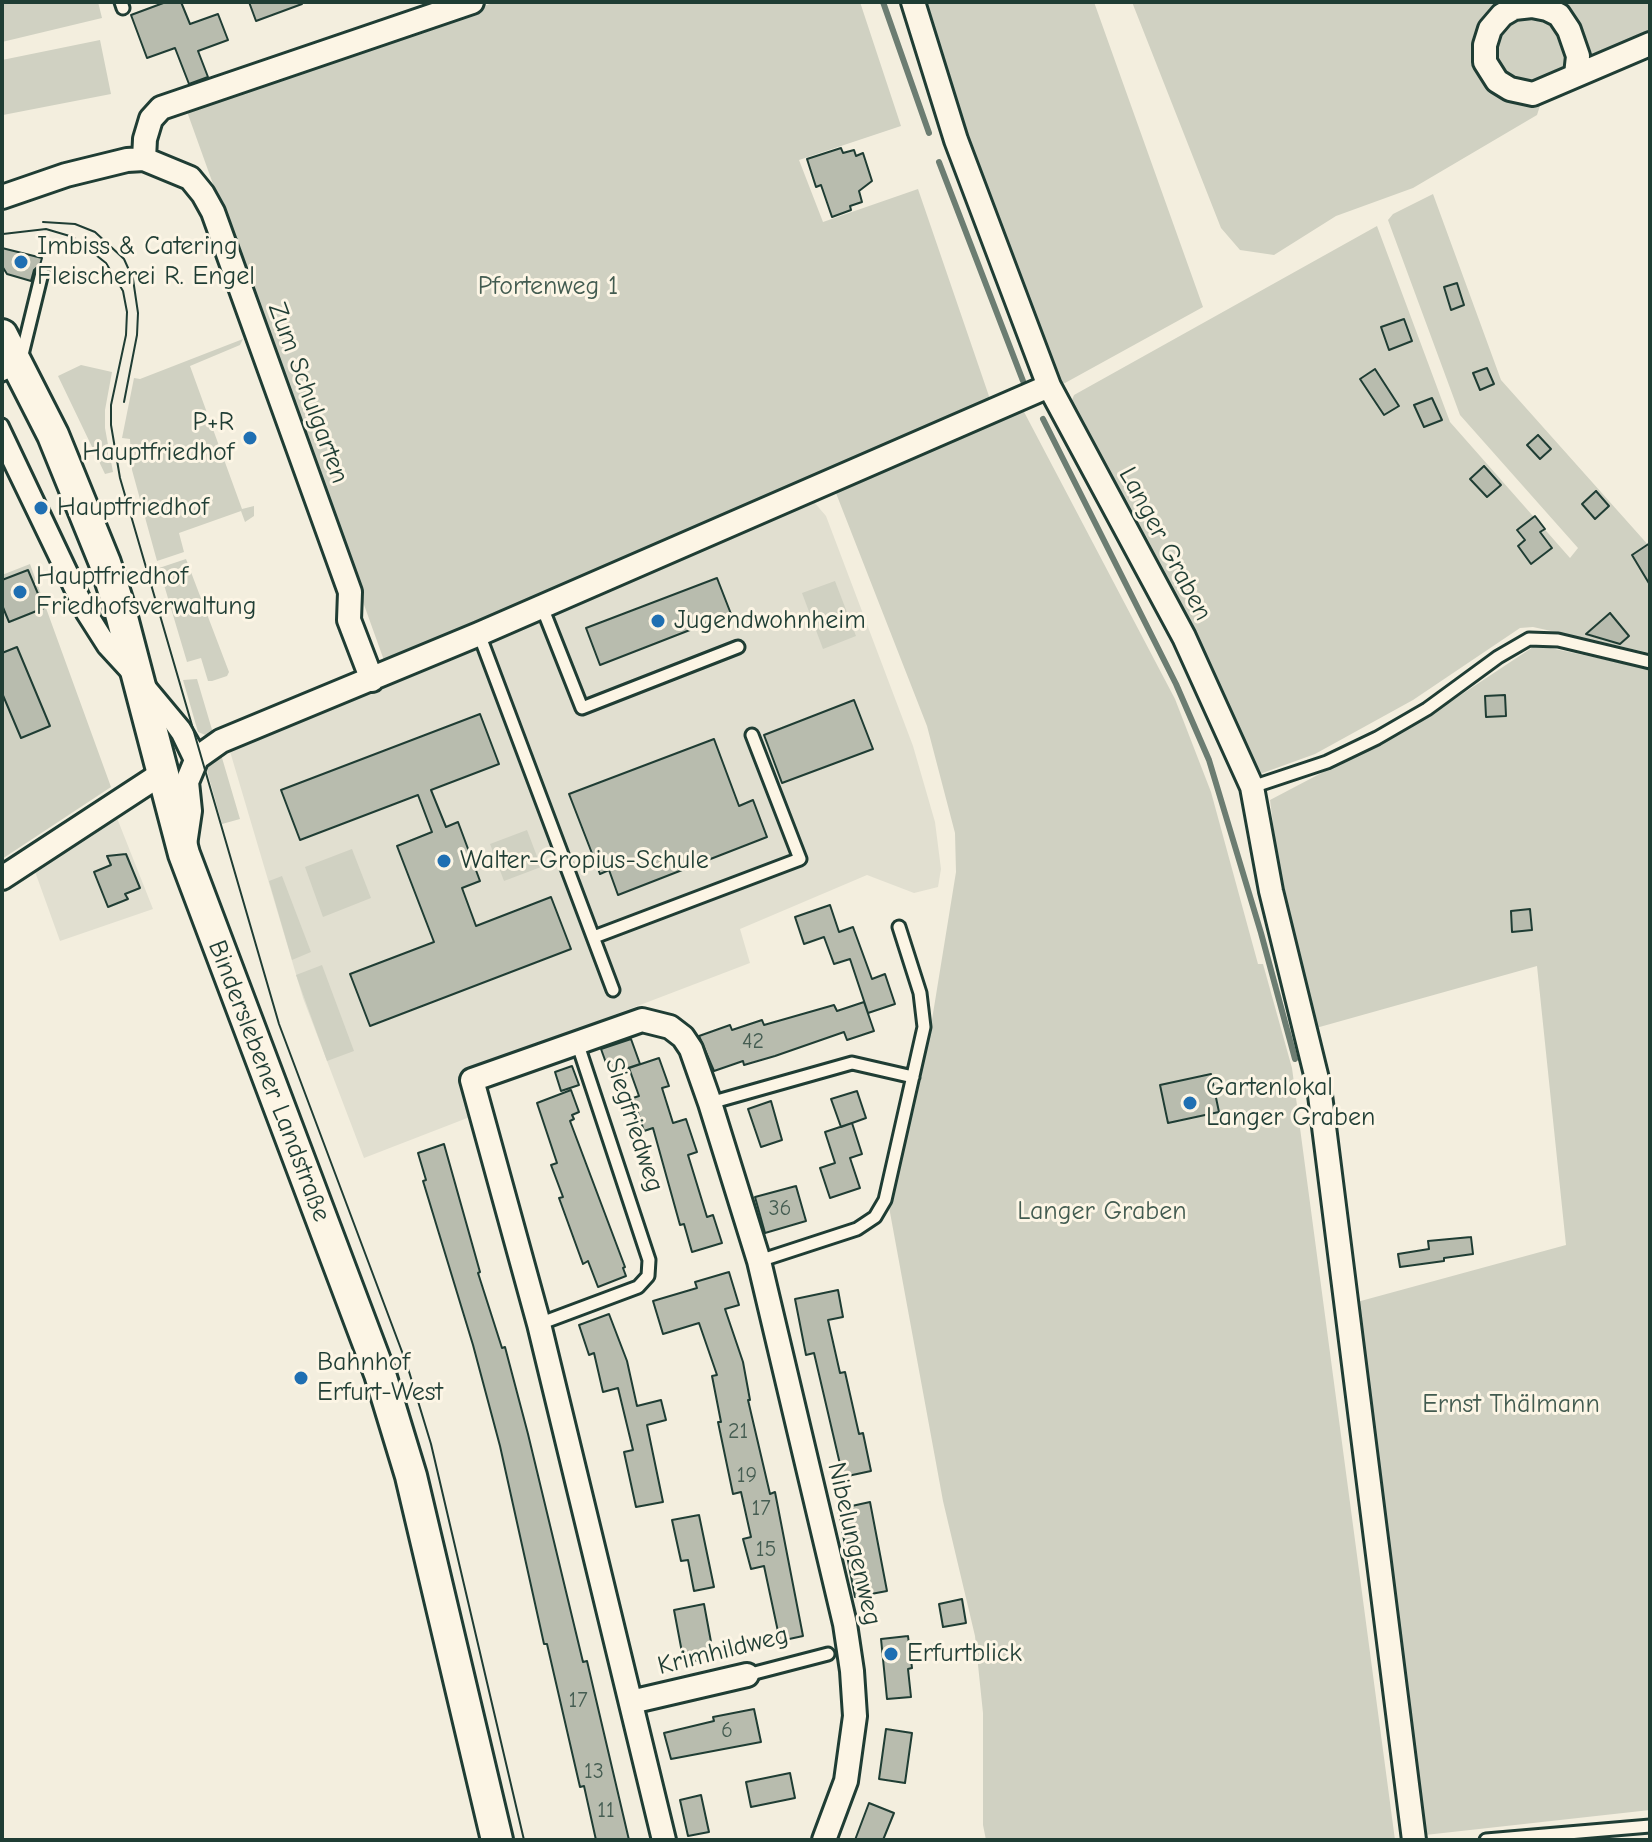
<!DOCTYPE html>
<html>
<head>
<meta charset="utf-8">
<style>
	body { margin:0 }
	#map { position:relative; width:1652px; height:1842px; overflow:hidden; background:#f3eede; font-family:"Comic Neue",sans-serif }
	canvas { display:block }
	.frame { position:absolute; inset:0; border:4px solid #1f3d34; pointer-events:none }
</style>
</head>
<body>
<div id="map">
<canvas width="1652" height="1842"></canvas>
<div class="frame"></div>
</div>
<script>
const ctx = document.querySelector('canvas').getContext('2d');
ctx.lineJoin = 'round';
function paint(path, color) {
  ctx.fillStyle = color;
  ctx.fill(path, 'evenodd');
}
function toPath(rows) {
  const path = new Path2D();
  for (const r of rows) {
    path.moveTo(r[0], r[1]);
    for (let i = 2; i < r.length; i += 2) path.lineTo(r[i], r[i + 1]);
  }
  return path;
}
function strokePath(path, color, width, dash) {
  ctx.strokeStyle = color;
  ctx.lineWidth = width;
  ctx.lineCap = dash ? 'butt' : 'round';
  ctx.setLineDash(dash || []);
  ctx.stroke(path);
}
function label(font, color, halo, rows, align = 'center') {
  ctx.font = font + ' "Comic Neue",sans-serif';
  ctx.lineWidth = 6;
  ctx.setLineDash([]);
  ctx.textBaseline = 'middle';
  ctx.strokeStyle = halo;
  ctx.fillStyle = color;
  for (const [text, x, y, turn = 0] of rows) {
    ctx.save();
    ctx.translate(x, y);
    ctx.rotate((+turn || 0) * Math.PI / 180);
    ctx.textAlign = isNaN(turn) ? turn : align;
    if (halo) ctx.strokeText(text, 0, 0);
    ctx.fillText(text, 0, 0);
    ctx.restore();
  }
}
const built = toPath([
	[814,502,826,516,913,746,935,822,941,869,938,887,914,893,867,875,740,929,750,963,475,1068,475,1115,364,1158,303,998,229,748],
	[115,813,153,909,60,941,33,866]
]);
const green = toPath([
	[2,2,98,2,102,18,2,42],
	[496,2,860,2,901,126,799,160,823,222,918,189,991,402,386,666,185,106],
	[918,2,1094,2,1203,307,1065,383,1058,382,964,136],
	[1132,2,1650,2,1650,37,1548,81,1537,115,1413,188,1336,216,1274,255,1240,250,1221,228],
	[100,40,111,94,3,115,2,60],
	[1433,194,1501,380,1650,547,1650,653,1533,627,1520,628,1413,700,1315,754,1260,774,1194,630,1070,405,1074,395,1377,226,1450,422,1570,558,1578,548,1460,415,1388,220,1393,214],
	[243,339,240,345,190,366,242,509,254,506,254,516,245,522,241,511,179,533,184,552,157,561,132,470,130,439,122,438,134,378,140,379],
	[81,365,112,372,105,410,105,428,113,472,105,474,58,376],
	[1022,408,1175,699,1211,792,1258,964,1263,964,1292,1068,1395,1840,986,1840,983,1825,983,1713,975,1636,943,1501,889,1207,930,1032,956,872,955,833,927,726,834,488],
	[186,559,229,672,227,676,212,681,208,681,201,658,187,662,159,568],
	[30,564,111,787,2,859,2,575],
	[835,581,856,636,823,649,802,593],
	[1536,645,1650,669,1650,1810,1425,1835,1357,1302,1566,1245,1537,966,1316,1028,1281,887,1270,800,1426,718],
	[197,679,213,733,208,736,198,732,183,680],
	[220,751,240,819,222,824,204,760],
	[527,830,541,867,504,881,490,844],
	[352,849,371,898,323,917,305,867],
	[282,876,311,952,292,960,269,881],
	[322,965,354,1051,327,1061,296,975]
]);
const stream = toPath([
	[883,2,929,133],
	[939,162,1023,381],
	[1043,419,1176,684,1209,760,1261,933,1295,1059]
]);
const building = toPath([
	[166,2,181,2,190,24,218,14,228,40,198,51,208,77,189,84,175,48,147,58,131,15,166,2],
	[249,2,302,2,302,4,256,21,249,2],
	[841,148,843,153,854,150,856,156,863,153,872,181,859,191,862,202,850,206,851,210,832,217,821,185,816,187,807,159,841,148],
	[2,248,42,258,40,265,34,270,31,281,7,274,2,266,2,248],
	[1457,283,1464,305,1451,310,1444,287,1457,283],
	[1404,319,1412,341,1389,350,1381,327,1404,319],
	[1487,368,1494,384,1480,390,1473,373,1487,368],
	[1375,369,1399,406,1384,415,1360,379,1375,369],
	[1432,398,1442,420,1424,427,1414,405,1432,398],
	[1538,435,1551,449,1540,459,1527,445,1538,435],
	[1484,466,1501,485,1487,497,1470,479,1484,466],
	[1596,491,1609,506,1595,519,1582,504,1596,491],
	[1535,516,1545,529,1540,532,1552,548,1531,564,1518,546,1525,540,1517,530,1535,516],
	[1650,543,1650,585,1632,555,1650,543],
	[28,570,44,608,9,622,2,605,2,580,28,570],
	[717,578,731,614,600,665,586,628,717,578],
	[1610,613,1629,636,1620,644,1586,634,1610,613],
	[17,647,50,726,21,738,2,693,2,653,17,647],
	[1505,695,1506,716,1486,717,1485,696,1505,695],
	[854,700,873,749,782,783,764,735,854,700],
	[480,714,499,764,431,790,446,827,458,822,480,881,462,888,476,926,551,897,571,949,370,1026,350,974,434,942,397,846,432,832,418,795,300,840,281,790,480,714],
	[714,739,739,806,753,800,767,837,618,895,609,870,600,874,569,794,714,739],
	[126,854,140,888,125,894,128,899,108,907,94,872,111,865,107,856,126,854],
	[830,905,839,932,853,927,872,979,885,974,895,1004,868,1013,850,959,834,964,824,937,804,944,795,917,830,905],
	[1530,909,1532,930,1512,932,1511,911,1530,909],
	[864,1002,874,1031,847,1040,844,1032,775,1056,744,1065,743,1061,714,1071,699,1036,730,1025,732,1030,762,1020,764,1025,834,1005,837,1011,864,1002],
	[631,1039,640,1064,610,1074,601,1049,631,1039],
	[659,1058,669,1086,662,1088,673,1123,686,1119,697,1152,688,1155,707,1217,713,1215,722,1243,692,1252,684,1224,680,1225,653,1128,644,1131,633,1098,639,1096,629,1068,659,1058],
	[572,1066,579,1085,561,1091,555,1072,572,1066],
	[1211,1074,1219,1112,1168,1123,1160,1085,1211,1074],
	[571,1090,579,1112,572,1115,574,1119,570,1121,625,1267,623,1268,626,1276,598,1287,588,1261,583,1264,559,1198,563,1197,551,1165,557,1163,537,1103,571,1090],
	[857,1091,866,1118,841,1127,831,1099,857,1091],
	[771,1101,782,1140,761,1147,748,1109,771,1101],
	[852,1123,862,1154,850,1158,860,1188,830,1198,820,1168,835,1163,825,1132,852,1123],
	[444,1144,480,1272,478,1273,502,1348,505,1347,528,1434,583,1662,587,1661,629,1840,596,1840,584,1786,580,1787,547,1644,544,1644,500,1446,473,1345,423,1181,426,1180,418,1153,444,1144],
	[796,1186,806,1221,765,1233,755,1197,796,1186],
	[1471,1237,1473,1254,1444,1258,1444,1261,1400,1267,1398,1254,1429,1249,1428,1241,1471,1237],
	[729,1272,739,1305,725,1309,743,1362,750,1400,748,1400,770,1494,775,1492,803,1636,780,1641,764,1566,751,1569,743,1539,751,1537,741,1492,733,1494,718,1422,721,1422,712,1376,717,1375,699,1323,663,1334,653,1301,697,1288,695,1282,729,1272],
	[838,1290,843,1317,828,1320,840,1373,845,1372,859,1434,863,1433,871,1471,843,1477,814,1353,806,1355,795,1299,838,1290],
	[609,1314,627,1361,637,1406,661,1400,666,1420,647,1425,663,1502,636,1507,624,1452,633,1450,618,1388,603,1392,594,1353,589,1355,579,1325,609,1314],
	[870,1502,887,1591,855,1597,838,1509,870,1502],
	[699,1515,714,1587,694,1591,688,1560,681,1561,672,1520,699,1515],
	[962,1599,966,1623,943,1627,939,1604,962,1599],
	[704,1604,714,1658,684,1663,674,1610,704,1604],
	[908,1636,912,1668,908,1669,911,1697,887,1699,881,1639,908,1636],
	[754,1709,761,1742,671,1759,664,1733,714,1721,713,1717,754,1709],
	[886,1729,912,1733,905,1783,879,1779,886,1729],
	[790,1773,795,1798,751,1807,746,1782,790,1773],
	[701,1795,709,1832,688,1836,680,1800,701,1795],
	[869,1803,894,1813,883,1840,855,1840,869,1803]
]);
const lane = toPath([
	[121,2,123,8],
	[2,375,19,367,42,273],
	[2,425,90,611,105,635,122,654],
	[2,447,83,615,104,648,127,673],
	[542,607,582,708,738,647],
	[479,634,613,990],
	[149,685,184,727,200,755],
	[153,700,178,735,193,766],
	[1252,787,1327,762,1377,738,1427,709,1498,657,1529,639,1558,640,1650,662],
	[594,937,800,859,752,735],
	[710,1103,852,1063,913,1077],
	[759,1261,857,1229,875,1217,885,1200,924,1027,920,993,899,927],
	[539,1324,638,1287,648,1276,649,1260,577,1042],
	[747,1675,828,1654],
	[1486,1840,1650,1826]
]);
const street = toPath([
	[913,2,956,140,1049,386,1184,637,1252,787,1271,891,1319,1087,1414,1840],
	[1576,75,1578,56,1569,30,1559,15,1547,9,1532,6,1514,8,1502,15,1490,29,1485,45,1485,62,1497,81,1510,89,1533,94,1650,44],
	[144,159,145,139,151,119,161,108,472,2],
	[2,197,66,175,127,160,144,159,190,178,203,194,213,212,350,592,349,620,372,680],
	[185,845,190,811,187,782,197,758,221,741,479,634,1049,386],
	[2,878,161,774],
	[631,1702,747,1675],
	[664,1840,539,1324,472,1080,642,1020,670,1027,683,1037,691,1049,710,1103,759,1261,845,1624,852,1671,855,1716,846,1781,824,1840]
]);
const secondary = toPath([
	[2,335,53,435,105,563,119,606,184,854,380,1374,411,1476,497,1840]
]);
const tram = toPath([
	[43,222,75,224,95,232,124,259,133,279,138,313,137,335,124,402],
	[3,234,46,229,73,237,106,263,123,291,127,312,126,335,111,405,111,425,120,478,279,1024,407,1365,431,1444,524,1840]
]);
const markers = [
	[21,262,8,"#1f6fb2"],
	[250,438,8,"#1f6fb2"],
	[41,508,8,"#1f6fb2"],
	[20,592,8,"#1f6fb2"],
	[658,621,8,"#1f6fb2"],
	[444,861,8,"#1f6fb2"],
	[1190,1103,8,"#1f6fb2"],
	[301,1378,8,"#1f6fb2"],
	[891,1654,8,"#1f6fb2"]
];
const numberNames = [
	["42",753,1042],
	["36",780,1209],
	["21",738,1432],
	["19",747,1476],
	["17",761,1509],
	["15",766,1550],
	["17",578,1701],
	["6",727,1731],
	["13",594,1772],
	["11",606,1811]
];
const poiNames = [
	["Imbiss & Catering",37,247],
	["Fleischerei R. Engel",37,277],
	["P+R",234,423,"right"],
	["Hauptfriedhof",234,453,"right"],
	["Hauptfriedhof",57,508],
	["Hauptfriedhof",36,577],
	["Friedhofsverwaltung",36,607],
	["Jugendwohnheim",674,621],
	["Walter-Gropius-Schule",460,861],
	["Gartenlokal",1206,1088],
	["Langer Graben",1206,1118],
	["Bahnhof",317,1363],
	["Erfurt-West",317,1393],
	["Erfurtblick",907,1654]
];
const parkNames = [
	["Pfortenweg 1",548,287],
	["Langer Graben",1102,1212],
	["Ernst Thälmann",1511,1405]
];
const streetNames = [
	["Zum Schulgarten",308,393,70],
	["Langer Graben",1165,544,62],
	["Binderslebener Landstraße",269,1081,69],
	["Siegfriedweg",634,1125,72],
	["Nibelungenweg",854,1544,77],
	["Krimhildweg",723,1651,-14]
];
paint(built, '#e1dfd0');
paint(green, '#d0d1c2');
strokePath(stream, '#6c7d72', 6);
paint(building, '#b8bcae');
strokePath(building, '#1f3d34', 2);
strokePath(lane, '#1f3d34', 17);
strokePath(street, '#1f3d34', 28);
strokePath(secondary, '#1f3d34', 36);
strokePath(lane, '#fcf5e5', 11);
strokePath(street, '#fcf5e5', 22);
strokePath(secondary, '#fcf5e5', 30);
strokePath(tram, '#1f3d34', 2);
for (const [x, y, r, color] of markers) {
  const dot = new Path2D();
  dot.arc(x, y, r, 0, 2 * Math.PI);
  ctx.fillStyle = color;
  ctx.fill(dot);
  strokePath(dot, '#fcf5e5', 3);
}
label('22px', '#455d52', null, numberNames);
label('26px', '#1f3d34', '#fcf5e5', poiNames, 'left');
label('26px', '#425b50', '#fcf5e5', parkNames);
label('26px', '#1f3d34', '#fcf5e5', streetNames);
</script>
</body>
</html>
